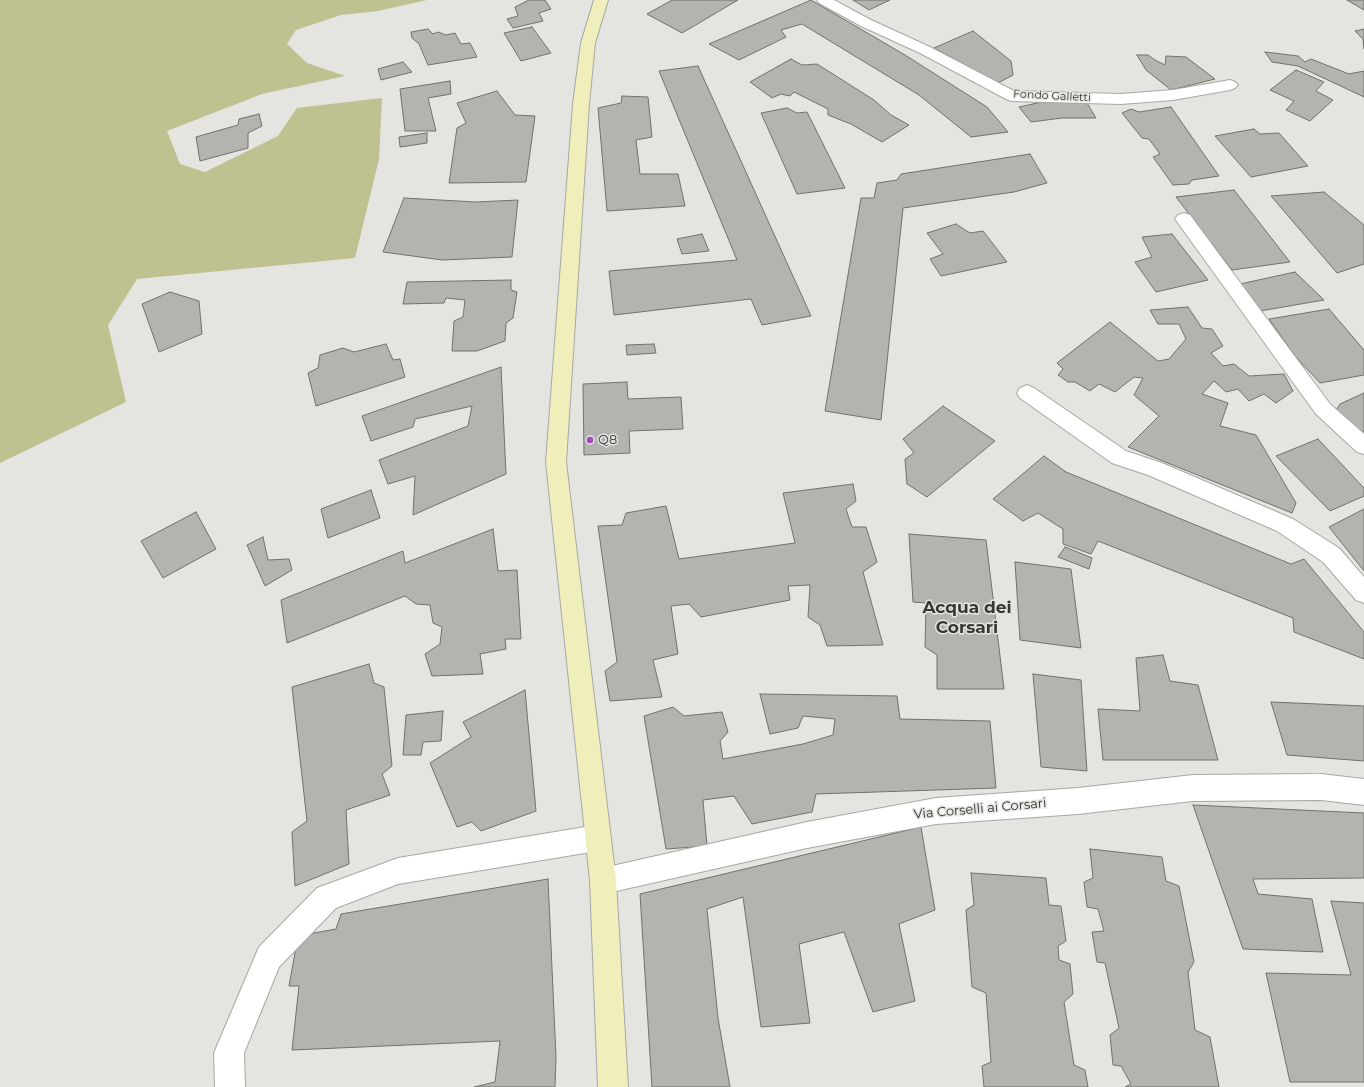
<!DOCTYPE html>
<html>
<head>
<meta charset="utf-8">
<style>
	body { margin:0 }
	canvas { display:block; background:#e4e4e0 }
</style>
</head>
<body>
<canvas width="1364" height="1087"></canvas>
<script>
const ctx = document.querySelector('canvas').getContext('2d');
ctx.lineJoin = 'round';
function paint(path, color) {
  ctx.fillStyle = color;
  ctx.fill(path, 'evenodd');
}
function toPath(rows) {
  const path = new Path2D();
  for (const r of rows) {
    path.moveTo(r[0], r[1]);
    for (let i = 2; i < r.length; i += 2) path.lineTo(r[i], r[i + 1]);
  }
  return path;
}
function strokePath(path, color, width, dash) {
  ctx.strokeStyle = color;
  ctx.lineWidth = width;
  ctx.lineCap = dash ? 'butt' : 'round';
  ctx.setLineDash(dash || []);
  ctx.stroke(path);
}
function label(font, color, halo, rows, align = 'center') {
  ctx.font = font + ' Montserrat,sans-serif';
  ctx.lineWidth = 3;
  ctx.setLineDash([]);
  ctx.textBaseline = 'middle';
  ctx.strokeStyle = halo;
  ctx.fillStyle = color;
  for (const [text, x, y, turn = 0] of rows) {
    ctx.save();
    ctx.translate(x, y);
    ctx.rotate((+turn || 0) * Math.PI / 180);
    ctx.textAlign = isNaN(turn) ? turn : align;
    if (halo) ctx.strokeText(text, 0, 0);
    ctx.fillText(text, 0, 0);
    ctx.restore();
  }
}
const green = toPath([
	[0,0,427,0,378,11,341,15,296,30,287,44,307,63,345,76,262,94,167,131,180,164,205,172,278,136,297,108,382,98,379,159,355,258,137,279,108,325,126,402,0,463]
]);
const building = toPath([
	[529,0,545,0,551,9,539,13,543,21,513,28,507,19,518,16,515,7,529,0],
	[672,0,738,0,682,33,647,14,672,0],
	[811,0,905,55,987,107,1008,132,971,137,919,95,802,24,781,30,786,37,739,60,709,44,811,0],
	[853,0,890,0,869,10,853,0],
	[1347,0,1364,0,1364,10,1347,0],
	[532,27,551,53,521,61,504,33,532,27],
	[428,29,433,34,438,32,446,35,455,33,461,44,470,43,477,57,428,65,419,44,412,38,411,32,428,29],
	[1364,29,1364,49,1363,39,1355,31,1364,29],
	[973,31,1011,61,1013,75,998,83,934,48,973,31],
	[1265,52,1298,56,1305,62,1311,59,1349,74,1364,71,1364,97,1298,66,1272,62,1265,52],
	[1137,55,1148,55,1155,60,1165,65,1166,56,1186,57,1215,79,1171,90,1146,70,1137,55],
	[791,59,802,65,817,64,874,100,891,115,909,125,882,142,851,124,828,115,828,109,794,92,790,96,781,94,772,98,750,82,791,59],
	[403,62,412,72,381,80,378,69,403,62],
	[698,66,811,316,762,325,751,299,614,315,609,271,737,260,659,71,698,66],
	[1296,70,1324,82,1316,91,1333,100,1310,121,1286,110,1294,101,1270,90,1296,70],
	[450,81,451,94,428,98,436,131,405,131,400,89,450,81],
	[497,91,515,115,535,116,526,182,449,183,457,128,466,123,457,103,497,91],
	[622,96,648,97,652,137,636,140,640,174,678,174,685,206,607,211,598,108,621,103,622,96],
	[1042,102,1087,103,1096,118,1062,118,1031,122,1019,107,1042,102],
	[1171,107,1219,176,1192,180,1189,184,1173,185,1153,157,1160,154,1149,139,1142,138,1122,113,1131,109,1139,112,1171,107],
	[787,108,797,113,807,112,845,188,797,194,761,113,787,108],
	[259,114,262,126,248,133,248,148,200,161,196,137,238,125,239,119,259,114],
	[1254,129,1260,134,1279,133,1308,166,1251,177,1215,136,1254,129],
	[427,133,427,143,400,147,399,137,427,133],
	[1030,154,1047,183,1014,192,903,208,881,420,825,411,861,198,874,198,877,183,897,180,901,174,1030,154],
	[1234,190,1290,262,1232,270,1176,197,1234,190],
	[1324,192,1364,225,1364,264,1337,273,1271,196,1324,192],
	[404,198,476,202,518,200,512,257,442,260,383,252,404,198],
	[956,224,970,233,983,231,1007,262,941,276,930,259,943,254,927,233,956,224],
	[702,234,709,251,682,254,677,239,702,234],
	[1172,234,1208,280,1156,292,1135,262,1152,257,1142,237,1172,234],
	[1295,272,1324,300,1260,311,1240,284,1295,272],
	[511,280,511,290,517,292,513,318,506,323,505,341,477,351,452,351,454,321,463,317,465,300,446,298,444,303,403,304,407,282,511,280],
	[170,292,199,301,202,334,159,352,142,304,170,292],
	[1188,307,1202,328,1212,329,1223,346,1211,353,1223,366,1234,364,1249,376,1284,374,1293,391,1276,403,1264,394,1249,401,1238,389,1226,392,1214,381,1202,394,1228,403,1220,426,1256,435,1296,503,1292,513,1128,447,1159,416,1134,395,1143,378,1134,377,1115,392,1099,384,1090,391,1075,382,1068,382,1058,375,1063,369,1057,363,1110,322,1158,361,1169,359,1186,339,1179,324,1158,324,1150,310,1188,307],
	[1329,309,1364,350,1364,375,1320,383,1295,356,1269,319,1329,309],
	[386,344,393,360,400,359,405,377,316,406,308,373,318,368,320,355,343,348,354,352,386,344],
	[654,344,656,353,627,355,626,345,654,344],
	[501,367,506,474,413,515,415,476,388,484,379,460,468,426,472,406,415,419,413,427,371,441,362,416,501,367],
	[627,382,628,399,681,397,683,429,629,431,630,453,584,455,583,384,627,382],
	[1364,393,1364,436,1335,412,1340,404,1364,393],
	[943,406,995,441,927,497,907,484,905,459,914,453,903,439,943,406],
	[1318,439,1364,488,1364,496,1330,511,1276,456,1318,439],
	[1044,456,1066,472,1291,564,1304,559,1364,632,1364,659,1294,632,1293,618,1098,541,1091,554,1063,544,1063,529,1038,513,1023,521,993,499,1044,456],
	[853,484,856,501,846,509,852,527,866,527,877,562,863,572,883,645,827,646,820,625,808,617,810,585,788,586,790,600,701,617,689,604,671,606,678,654,653,660,662,697,610,701,605,671,617,662,598,526,622,525,626,513,666,506,679,559,795,543,783,493,853,484],
	[371,490,380,518,328,538,321,509,371,490],
	[1364,509,1364,571,1329,527,1364,509],
	[196,512,216,549,163,578,141,541,196,512],
	[493,529,498,571,517,570,521,639,505,639,506,649,480,654,483,674,432,676,425,654,440,644,442,627,433,623,430,605,416,604,405,596,287,643,281,600,403,551,405,563,493,529],
	[909,534,986,540,1004,689,937,689,937,655,925,647,926,603,913,602,909,534],
	[263,537,268,560,289,559,292,570,265,586,247,545,263,537],
	[1065,547,1092,558,1089,569,1058,557,1065,547],
	[1015,562,1071,569,1081,648,1020,640,1015,562],
	[1163,655,1170,681,1198,685,1218,760,1103,760,1098,709,1140,711,1136,658,1163,655],
	[369,664,374,683,384,687,392,766,382,774,390,795,346,810,349,864,295,886,292,832,307,821,292,687,369,664],
	[1033,674,1081,680,1087,771,1041,767,1033,674],
	[525,690,536,811,481,831,472,822,457,827,430,763,471,737,463,722,525,690],
	[760,694,897,696,900,719,990,721,996,788,816,794,812,812,752,824,734,796,703,800,707,846,666,849,644,716,673,707,684,716,722,712,728,732,720,741,723,759,803,744,833,735,835,719,803,716,798,728,770,734,760,694],
	[1271,702,1364,706,1364,761,1287,755,1271,702],
	[443,711,441,741,423,742,421,755,403,755,406,715,443,711],
	[1193,805,1364,813,1364,878,1253,879,1258,894,1312,899,1323,952,1243,949,1193,805],
	[921,827,935,910,899,924,915,1001,873,1012,844,932,799,944,810,1023,761,1027,743,897,707,909,718,1018,730,1087,652,1087,640,894,921,827],
	[1090,849,1162,857,1166,881,1179,886,1194,962,1188,972,1195,1030,1210,1037,1219,1087,1125,1087,1131,1084,1121,1066,1113,1065,1110,1035,1119,1028,1105,963,1097,962,1092,932,1104,931,1098,909,1087,907,1084,882,1093,878,1090,849],
	[971,873,1046,878,1049,905,1061,906,1066,941,1058,946,1059,960,1070,964,1073,994,1064,1002,1074,1065,1085,1070,1088,1087,984,1087,982,1066,991,1062,986,993,972,987,966,910,974,905,971,873],
	[548,879,556,1057,555,1087,474,1087,495,1082,500,1041,292,1050,299,986,289,986,298,936,336,929,341,914,548,879],
	[1331,901,1364,903,1364,1082,1290,1082,1266,973,1351,975,1331,901]
]);
const street = toPath([
	[817,0,834,0,871,20,930,47,1014,91,1121,94,1173,90,1230,80,1235,82,1238,85,1235,88,1230,90,1173,100,1121,104,1011,101,1006,99,920,53,861,26,819,3,817,0],
	[1184,213,1190,215,1330,404,1364,434,1364,454,1357,452,1316,414,1178,223,1175,219,1178,215,1184,213],
	[1027,385,1034,388,1126,451,1162,463,1293,519,1339,548,1364,577,1364,603,1356,600,1323,562,1277,531,1148,475,1112,463,1020,398,1017,393,1020,388,1027,385],
	[1321,774,1364,779,1364,805,1321,800,1193,801,1078,814,936,824,807,848,603,894,593,891,590,881,593,871,603,868,807,822,936,798,1078,788,1193,775,1321,774],
	[597,825,606,829,610,838,606,847,597,851,398,884,336,908,279,967,244,1053,245,1087,215,1087,214,1053,259,947,317,888,398,858,597,825]
]);
const secondary = toPath([
	[594,0,608,0,595,43,589,104,566,462,616,881,628,1087,598,1087,590,881,546,462,573,104,581,43,594,0]
]);
const markers = [
	[590,440,4,"#a04bb9"]
];
const farStreetnames = [
	["Fondo Galletti",1052,96,3]
];
const poiNames = [
	["Q8",598,440]
];
const streetNames = [
	["Via Corselli ai Corsari",980,809,-5]
];
const districtNames = [
	["Acqua dei",967,608],
	["Corsari",967,628]
];
paint(green, '#c0c190');
paint(building, '#b3b3af');
strokePath(building, '#71716d', 1);
strokePath(street, '#a7a8a4', 2);
strokePath(secondary, '#a7a8a4', 2);
paint(street, '#fff');
paint(secondary, '#f0eebb');
for (const [x, y, r, color] of markers) {
  const dot = new Path2D();
  dot.arc(x, y, r, 0, 2 * Math.PI);
  ctx.fillStyle = color;
  ctx.fill(dot);
  strokePath(dot, '#e4e4e0', 1.5);
}
label('11px', '#373836', '#e4e4e0', farStreetnames);
label('13px', '#373836', '#e4e4e0', poiNames, 'left');
label('13px', '#373836', '#e4e4e0', streetNames);
label('bold 17px', '#373836', '#e4e4e0', districtNames);
</script>
</body>
</html>
